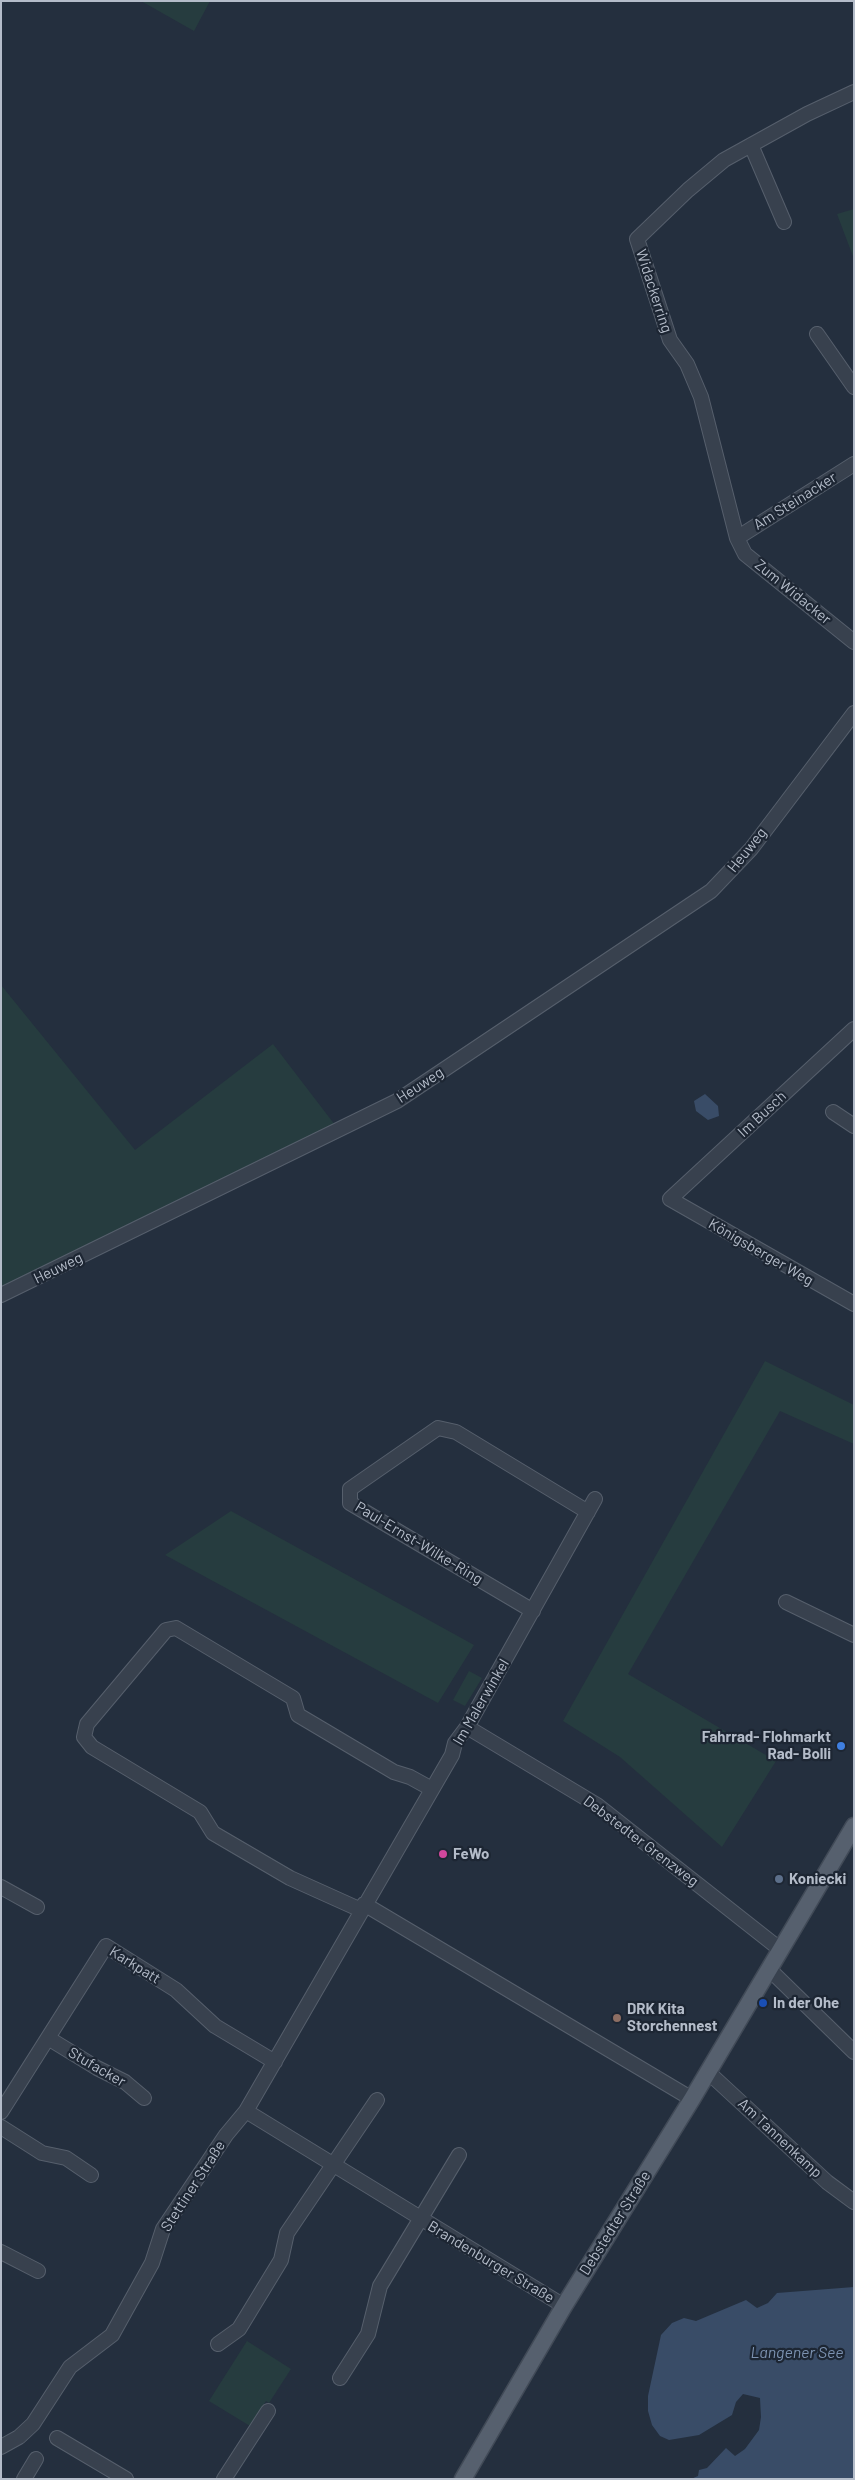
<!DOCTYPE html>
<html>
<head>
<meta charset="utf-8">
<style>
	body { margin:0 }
	#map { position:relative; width:855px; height:2480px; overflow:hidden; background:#242f3e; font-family:Barlow,sans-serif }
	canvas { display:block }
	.frame { position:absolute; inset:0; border:2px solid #b4bcc9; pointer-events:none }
</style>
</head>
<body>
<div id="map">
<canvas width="855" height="2480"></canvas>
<div class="frame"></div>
</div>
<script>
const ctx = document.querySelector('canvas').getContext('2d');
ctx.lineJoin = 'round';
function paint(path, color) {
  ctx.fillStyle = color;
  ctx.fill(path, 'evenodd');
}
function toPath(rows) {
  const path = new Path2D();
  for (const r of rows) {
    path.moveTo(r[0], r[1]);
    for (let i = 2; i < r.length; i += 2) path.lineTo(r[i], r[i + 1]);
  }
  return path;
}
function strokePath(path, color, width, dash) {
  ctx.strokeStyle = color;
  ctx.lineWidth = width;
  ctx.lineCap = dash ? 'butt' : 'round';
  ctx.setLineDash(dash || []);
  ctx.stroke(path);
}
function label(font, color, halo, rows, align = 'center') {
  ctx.font = font + ' Barlow,sans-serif';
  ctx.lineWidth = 4.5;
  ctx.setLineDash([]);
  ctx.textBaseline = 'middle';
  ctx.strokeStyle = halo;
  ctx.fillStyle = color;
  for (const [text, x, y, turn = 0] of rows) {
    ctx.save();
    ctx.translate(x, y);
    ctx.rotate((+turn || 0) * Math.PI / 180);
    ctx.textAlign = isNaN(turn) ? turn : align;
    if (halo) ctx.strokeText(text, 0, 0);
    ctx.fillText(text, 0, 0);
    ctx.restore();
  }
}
const green = toPath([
	[141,1,210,1,194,31],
	[854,209,854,259,837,214],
	[1,985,135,1150,273,1044,335,1125,1,1291],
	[765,1361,854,1405,854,1444,780,1411,628,1674,776,1761,722,1847,620,1757,563,1721],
	[231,1511,474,1645,438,1703,165,1555],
	[469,1671,482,1678,465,1706,453,1700],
	[247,2341,291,2369,269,2403,266,2401,250,2426,209,2401]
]);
const water = toPath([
	[705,1094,718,1106,719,1116,708,1120,696,1111,694,1101],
	[854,2287,854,2479,691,2479,698,2476,699,2470,707,2468,726,2448,735,2456,745,2449,759,2430,761,2417,760,2398,743,2394,736,2402,732,2415,699,2435,669,2440,660,2436,652,2425,648,2411,648,2396,661,2335,672,2323,684,2318,696,2321,746,2300,757,2308,768,2303,777,2293]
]);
const minor = toPath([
	[854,92,807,114,724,160,688,190,637,239,670,340,687,364,701,397,737,538,745,554,854,642],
	[751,145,784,222],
	[817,334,854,387],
	[737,538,854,464],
	[854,1029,670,1199,854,1304],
	[833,1112,854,1126],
	[1,1295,397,1101,711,891,751,849,854,713],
	[786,1602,854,1635],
	[533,1611,350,1503,350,1489,438,1428,456,1432,588,1512],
	[467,1727,597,1805,781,1950],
	[1,1887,37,1907],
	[364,1904,692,2099],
	[361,1910,290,1878,213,1833,200,1812,92,1747,84,1737,87,1724,166,1630,176,1628,293,1698,298,1715,394,1772,410,1777,430,1788],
	[769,1969,854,2052],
	[48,2038,97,2068,125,2082,144,2098],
	[708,2072,827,2182,854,2202],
	[246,2111,564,2306],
	[1,2112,106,1946,176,1990,215,2026,275,2062],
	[1,2127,42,2153,66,2158,91,2175],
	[1,2252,38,2271],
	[218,2344,239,2329,281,2260,287,2233,377,2100],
	[340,2378,368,2334,380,2286,459,2155],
	[57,2438,126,2479],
	[1,2447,19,2437,33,2424,70,2367,112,2335,152,2263,163,2229,226,2135,246,2111,452,1755,455,1743,467,1727,595,1499],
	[24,2479,36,2459],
	[224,2479,268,2411]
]);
const major = toPath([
	[463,2479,564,2306,692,2099,854,1826]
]);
const markers = [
	[841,1746,5,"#3f7fe0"],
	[443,1854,5,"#d1479c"],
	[779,1879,5,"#5c6f8a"],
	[763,2003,5,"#1a4fb4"],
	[617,2018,5,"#8d6e63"]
];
const streetNames = [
	["Widackerring",654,291,72],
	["Am Steinacker",795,501,-32],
	["Zum Widacker",793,592,39],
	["Heuweg",747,850,-51],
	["Heuweg",420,1085,-33],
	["Im Busch",762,1114,-43],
	["Königsberger Weg",761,1252,30],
	["Heuweg",58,1268,-26],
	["Paul-Ernst-Wilke-Ring",419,1543,31],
	["Im Malerwinkel",481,1702,-60],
	["Debstedter Grenzweg",641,1841,37],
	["Karkpatt",135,1965,32],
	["Stufacker",97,2067,30],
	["Am Tannenkamp",780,2138,43],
	["Stettiner Straße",193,2186,-57],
	["Debstedter Straße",615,2223,-58],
	["Brandenburger Straße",491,2262,31]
];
const poiNames = [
	["Fahrrad- Flohmarkt",831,1737,"right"],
	["Rad- Bolli",831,1754,"right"],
	["FeWo",453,1854],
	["Koniecki",789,1879],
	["In der Ohe",773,2003],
	["DRK Kita",627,2009],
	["Storchennest",627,2026]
];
const waterNames = [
	["Langener See",797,2353]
];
paint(green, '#263c3f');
paint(water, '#394c67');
strokePath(minor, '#565f6c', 16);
strokePath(major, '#414a57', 19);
strokePath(minor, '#38414e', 14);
strokePath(major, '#56606e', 16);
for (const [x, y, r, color] of markers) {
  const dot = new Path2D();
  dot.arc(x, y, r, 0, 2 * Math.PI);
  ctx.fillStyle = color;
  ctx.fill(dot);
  strokePath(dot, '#1d2633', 2);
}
label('15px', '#b4bcc9', '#1d2633', streetNames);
label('bold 15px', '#b4bcc9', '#1d2633', poiNames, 'left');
label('italic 16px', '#7c92b1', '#1d2633', waterNames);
</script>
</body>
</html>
